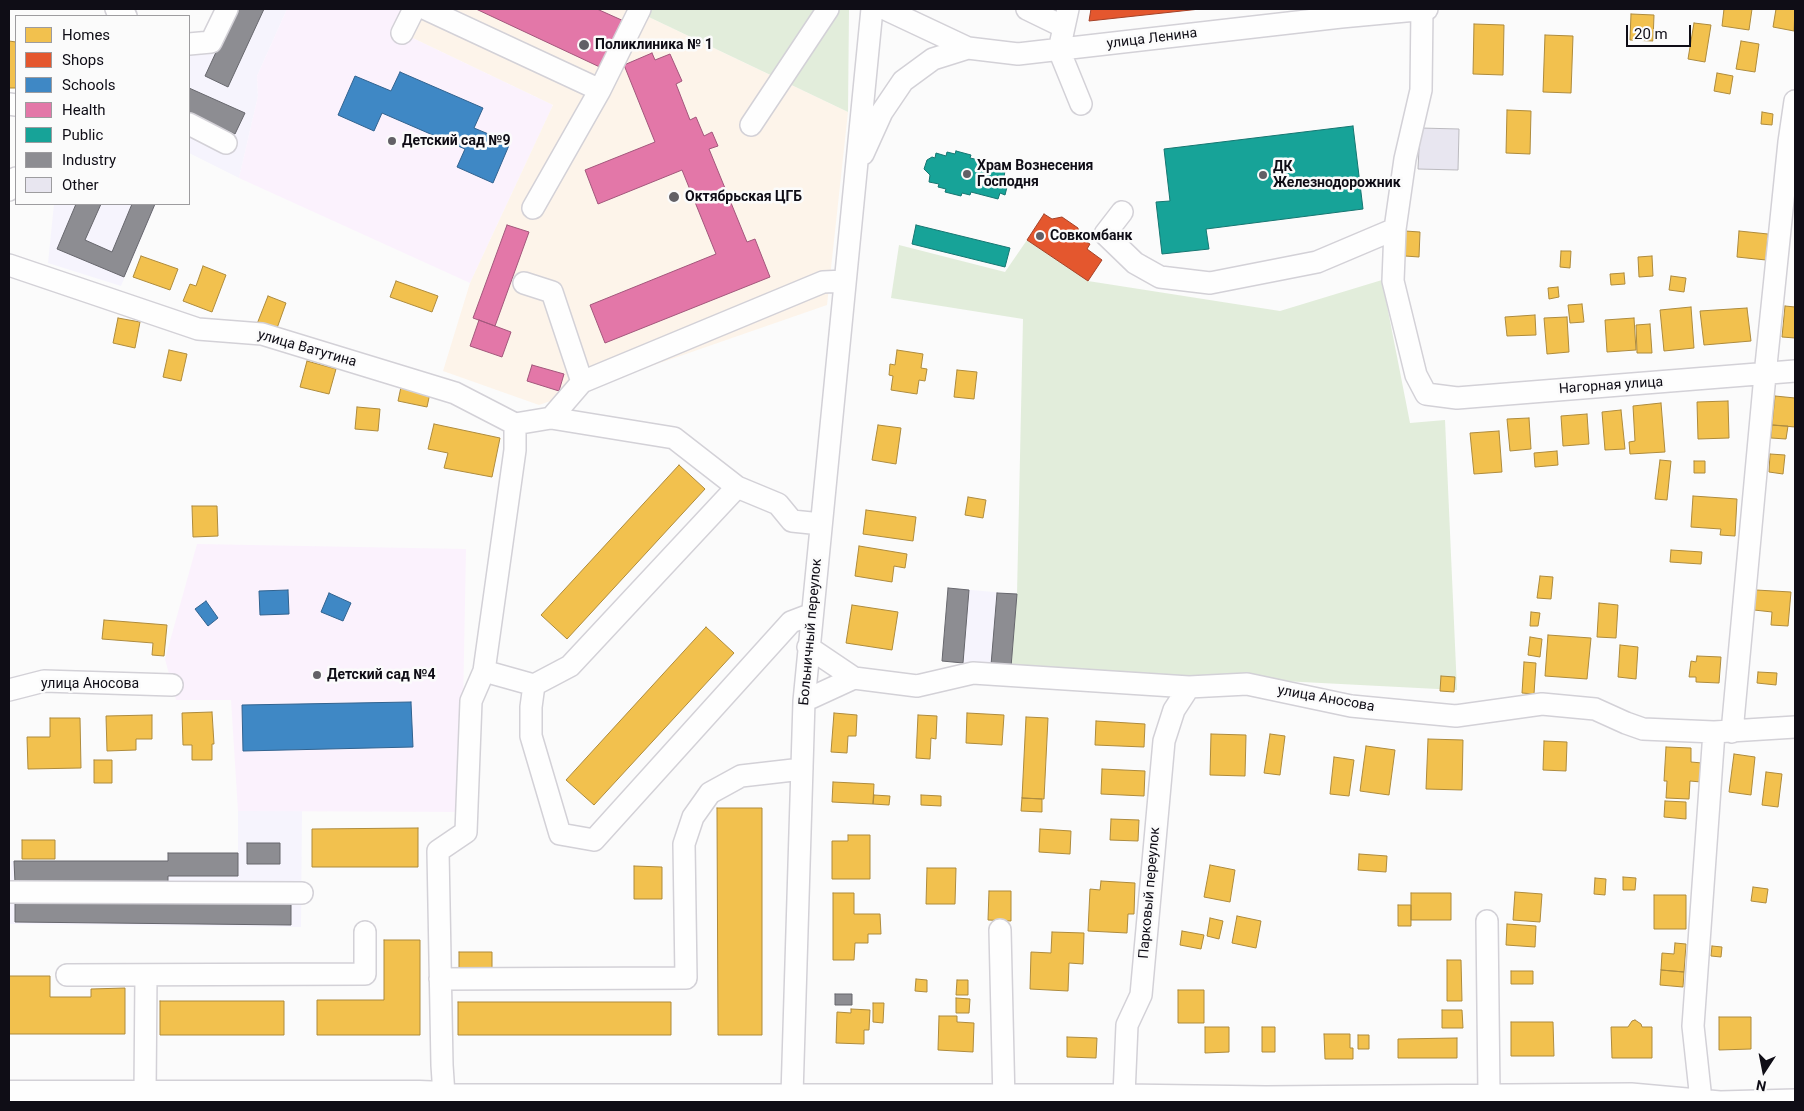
<!DOCTYPE html>
<html>
<head>
<meta charset="utf-8">
<style>
	body { margin:0 }
	#map { position:relative; width:1804px; height:1111px; overflow:hidden; background:#fbfbfb; font-family:Roboto,sans-serif }
	canvas { display:block }
	.frame { position:absolute; inset:0; border:10px solid #0f0d16; pointer-events:none }
	.legend { position:absolute; left:15px; top:15px; width:175px; height:190px; box-sizing:border-box; background:#fbfbfb; border:1px solid #9d9c9f; margin:0; padding:6px 9px; list-style:none; font-size:15px; color:#0f0d16 }
	.legend li { display:flex; align-items:center; gap:10px; height:25px }
	.legend b { width:25px; border:1px solid #9d9c9f }
	.north { position:absolute; left:1739px; top:1046px; width:50px; height:50px; -webkit-text-stroke:4px #fbfbfb; paint-order:stroke; rotate:191deg; font-size:14px; font-weight:700; line-height:20px; text-align:center; color:#0f0d16 }
	.north::after { content:''; display:block; margin:auto; width:18px; height:22px; background:#0f0d16; clip-path:polygon(50% 0,100% 100%,50% 72%,0 100%) }
	.scale { position:absolute; left:1626px; top:25px; width:65px; height:22px; box-sizing:border-box; border:2px solid #0f0d16; border-top:0; padding-left:6px; font-size:15px; line-height:18px; white-space:nowrap; color:#0f0d16; -webkit-text-stroke:4px #fbfbfb; paint-order:stroke }
</style>
</head>
<body>
<div id="map">
<canvas width="1804" height="1111"></canvas>
<div class="frame"></div>
<ul class="legend">
<li><b style="height:14px;background:#f2c14e"></b>Homes</li>
<li><b style="height:14px;background:#e4572e"></b>Shops</li>
<li><b style="height:14px;background:#3f88c5"></b>Schools</li>
<li><b style="height:14px;background:#e377a8"></b>Health</li>
<li><b style="height:14px;background:#17a398"></b>Public</li>
<li><b style="height:14px;background:#8d8d92"></b>Industry</li>
<li><b style="height:14px;background:#e8e6f0"></b>Other</li>
</ul>
<div class="north">N</div>
<div class="scale">20 m</div>
</div>
<script>
const ctx = document.querySelector('canvas').getContext('2d');
ctx.lineJoin = 'round';
function paint(path, color) {
  ctx.fillStyle = color;
  ctx.fill(path, 'evenodd');
}
function toPath(rows) {
  const path = new Path2D();
  for (const r of rows) {
    path.moveTo(r[0], r[1]);
    for (let i = 2; i < r.length; i += 2) path.lineTo(r[i], r[i + 1]);
  }
  return path;
}
function strokePath(path, color, width, dash) {
  ctx.strokeStyle = color;
  ctx.lineWidth = width;
  ctx.lineCap = dash ? 'butt' : 'round';
  ctx.setLineDash(dash || []);
  ctx.stroke(path);
}
function label(font, color, halo, rows, align = 'center') {
  ctx.font = font + ' Roboto,sans-serif';
  ctx.lineWidth = 5;
  ctx.setLineDash([]);
  ctx.textBaseline = 'middle';
  ctx.strokeStyle = halo;
  ctx.fillStyle = color;
  for (const [text, x, y, turn = 0] of rows) {
    ctx.save();
    ctx.translate(x, y);
    ctx.rotate((+turn || 0) * Math.PI / 180);
    ctx.textAlign = isNaN(turn) ? turn : align;
    if (halo) ctx.strokeText(text, 0, 0);
    ctx.fillText(text, 0, 0);
    ctx.restore();
  }
}
const built = toPath([
	[219,9,287,9,257,76,258,96,239,178,189,153,189,34,192,35,209,29],
	[54,204,156,204,121,286,48,263],
	[948,588,1017,594,1011,667,943,661],
	[238,811,302,811,301,927,10,924,11,861,167,861,168,853,238,853]
]);
const education = toPath([
	[287,9,401,9,392,28,553,105,470,283,239,178,258,96,257,76],
	[197,544,466,549,461,812,238,811,231,700,176,700,165,659]
]);
const medical = toPath([
	[401,9,632,9,848,112,827,305,539,405,443,371,470,283,553,105,392,28]
]);
const green = toPath([
	[632,9,849,9,848,112,781,80],
	[1027,240,1088,281,1280,311,1382,280,1410,423,1445,420,1457,690,1011,667,1017,594,1023,319,891,298,899,245,1005,272]
]);
const homes = toPath([
	[1724,9,1752,9,1749,30,1722,26,1724,9],
	[1776,9,1795,9,1794,31,1773,27,1776,9],
	[1631,14,1654,15,1653,41,1630,40,1631,14],
	[1694,23,1711,25,1705,62,1688,59,1694,23],
	[1474,24,1504,25,1503,75,1473,74,1474,24],
	[1545,35,1573,36,1571,93,1543,92,1545,35],
	[9,41,16,42,16,88,9,88,9,41],
	[1741,41,1759,44,1755,72,1736,69,1741,41],
	[1717,73,1733,76,1730,94,1714,91,1717,73],
	[1507,110,1531,111,1530,154,1506,153,1507,110],
	[1762,112,1773,114,1772,125,1761,124,1762,112],
	[1405,231,1420,232,1419,257,1405,256,1405,231],
	[1739,231,1768,234,1766,260,1737,257,1739,231],
	[1561,251,1571,251,1570,268,1560,267,1561,251],
	[141,256,178,269,170,290,133,277,141,256],
	[1652,256,1653,276,1639,277,1638,257,1652,256],
	[203,266,226,275,212,312,183,301,190,284,196,286,203,266],
	[1624,273,1625,284,1611,285,1610,274,1624,273],
	[1671,276,1686,278,1684,292,1669,290,1671,276],
	[396,281,438,296,432,312,390,297,396,281],
	[1558,287,1559,297,1549,299,1548,288,1558,287],
	[268,296,286,303,276,331,257,324,268,296],
	[1582,304,1584,322,1570,323,1568,305,1582,304],
	[1785,306,1795,307,1795,338,1782,337,1785,306],
	[1691,307,1694,348,1664,351,1660,310,1691,307],
	[1747,308,1751,341,1704,345,1700,311,1747,308],
	[1535,315,1536,335,1507,336,1505,317,1535,315],
	[1567,317,1569,352,1547,354,1544,318,1567,317],
	[118,318,140,322,135,348,113,343,118,318],
	[1634,318,1636,350,1607,352,1605,320,1634,318],
	[1650,324,1652,353,1637,353,1636,325,1650,324],
	[169,350,187,354,181,381,163,377,169,350],
	[897,350,923,354,921,368,927,369,925,381,919,380,917,394,891,390,893,376,889,375,890,364,895,365,897,350],
	[307,361,336,369,329,394,300,387,307,361],
	[957,370,977,372,974,399,954,397,957,370],
	[401,387,430,393,427,407,398,401,401,387],
	[1775,396,1795,398,1795,427,1772,425,1775,396],
	[1728,401,1729,438,1698,439,1697,402,1728,401],
	[1661,403,1665,452,1630,454,1629,442,1635,441,1633,406,1661,403],
	[357,407,380,409,378,431,355,429,357,407],
	[1621,410,1625,449,1605,450,1602,412,1621,410],
	[1587,414,1589,444,1563,446,1561,416,1587,414],
	[1529,418,1531,449,1510,451,1507,419,1529,418],
	[434,424,500,438,492,477,444,468,448,453,428,449,434,424],
	[878,425,901,428,896,464,872,460,878,425],
	[1772,425,1788,426,1786,439,1771,438,1772,425],
	[1499,431,1502,472,1474,474,1470,433,1499,431],
	[1557,451,1558,465,1535,467,1534,453,1557,451],
	[1770,454,1785,455,1783,474,1769,472,1770,454],
	[1660,460,1671,461,1667,500,1655,499,1660,460],
	[1694,461,1705,461,1705,473,1694,473,1694,461],
	[679,465,705,489,567,639,541,615,679,465],
	[1693,496,1737,499,1735,536,1720,535,1721,529,1691,527,1693,496],
	[968,497,986,500,983,518,965,515,968,497],
	[192,506,217,506,218,536,193,537,192,506],
	[866,510,916,517,913,541,863,534,866,510],
	[859,546,907,554,905,568,894,566,892,582,855,576,859,546],
	[1671,550,1702,552,1701,564,1670,562,1671,550],
	[1540,576,1553,577,1551,599,1537,598,1540,576],
	[1756,590,1791,592,1788,626,1771,625,1772,612,1754,610,1756,590],
	[1599,603,1618,605,1616,638,1597,637,1599,603],
	[852,605,898,612,892,650,846,643,852,605],
	[1531,612,1540,613,1538,626,1530,626,1531,612],
	[104,620,167,625,164,656,152,655,153,643,102,639,104,620],
	[706,627,734,653,594,805,566,780,706,627],
	[1548,635,1591,638,1587,679,1545,676,1548,635],
	[1530,637,1542,639,1540,657,1528,655,1530,637],
	[1620,645,1638,647,1636,679,1618,677,1620,645],
	[1697,656,1721,657,1719,683,1696,682,1696,677,1689,677,1691,661,1696,662,1697,656],
	[1524,662,1536,663,1534,694,1522,693,1524,662],
	[1758,672,1777,673,1776,685,1757,683,1758,672],
	[1441,676,1455,677,1454,692,1440,691,1441,676],
	[212,712,214,744,212,744,212,760,192,760,192,745,183,745,182,713,212,712],
	[834,713,857,715,856,736,848,736,847,753,831,752,834,713],
	[967,713,1004,715,1002,745,966,743,967,713],
	[152,715,152,739,136,739,136,750,107,751,106,716,152,715],
	[918,715,937,716,936,739,931,738,930,759,916,758,918,715],
	[1026,717,1048,718,1044,799,1022,798,1026,717],
	[50,718,80,718,81,768,28,769,27,737,50,737,50,718],
	[1096,721,1145,724,1144,747,1095,745,1096,721],
	[1211,734,1246,735,1245,776,1210,775,1211,734],
	[1270,734,1285,736,1280,775,1264,773,1270,734],
	[1428,739,1463,740,1462,790,1426,789,1428,739],
	[1544,741,1567,742,1566,771,1543,770,1544,741],
	[1366,746,1395,750,1389,795,1360,791,1366,746],
	[1666,747,1691,748,1691,762,1702,763,1701,782,1690,781,1689,799,1666,798,1667,781,1664,781,1666,747],
	[1734,754,1755,757,1751,795,1729,792,1734,754],
	[1334,757,1354,760,1349,796,1330,794,1334,757],
	[94,760,112,760,112,783,94,783,94,760],
	[1102,769,1145,771,1144,796,1101,794,1102,769],
	[1766,772,1782,774,1778,807,1762,805,1766,772],
	[833,782,874,784,873,804,832,802,833,782],
	[874,795,890,796,889,805,873,804,874,795],
	[921,795,941,796,941,806,921,805,921,795],
	[1022,798,1042,799,1042,812,1021,811,1022,798],
	[1665,801,1686,802,1686,819,1664,817,1665,801],
	[717,808,762,808,762,1035,718,1035,717,808],
	[1111,819,1139,820,1138,841,1110,840,1111,819],
	[418,828,418,867,312,867,312,829,418,828],
	[1040,829,1071,831,1070,854,1039,852,1040,829],
	[848,835,870,835,870,879,832,879,832,841,848,841,848,835],
	[22,840,55,840,55,859,22,859,22,840],
	[1359,854,1387,856,1386,872,1358,870,1359,854],
	[1210,865,1235,870,1230,902,1204,897,1210,865],
	[634,866,662,867,662,899,634,899,634,866],
	[927,868,956,868,955,904,926,904,927,868],
	[1623,877,1636,878,1635,890,1623,890,1623,877],
	[1595,878,1606,879,1605,895,1594,894,1595,878],
	[1101,881,1135,883,1134,914,1128,914,1127,933,1088,931,1090,889,1100,890,1101,881],
	[1753,887,1768,889,1766,903,1751,901,1753,887],
	[989,891,1011,891,1011,921,988,920,989,891],
	[1515,892,1542,894,1540,922,1513,920,1515,892],
	[833,893,854,893,854,914,880,914,881,934,868,934,868,943,855,943,854,960,833,960,833,893],
	[1411,893,1451,893,1451,920,1411,920,1411,893],
	[1654,895,1686,895,1686,929,1654,929,1654,895],
	[1398,905,1411,905,1411,926,1398,926,1398,905],
	[1237,916,1261,921,1256,948,1232,943,1237,916],
	[1210,918,1223,921,1219,939,1207,936,1210,918],
	[1507,924,1536,926,1535,947,1506,945,1507,924],
	[1182,931,1204,935,1201,949,1180,945,1182,931],
	[1052,932,1084,933,1083,964,1069,963,1068,991,1030,989,1031,952,1051,953,1052,932],
	[384,940,420,940,420,1035,317,1035,317,1000,384,1000,384,940],
	[1675,943,1686,944,1684,972,1661,970,1662,953,1674,954,1675,943],
	[1712,946,1722,947,1721,957,1711,956,1712,946],
	[459,952,492,952,492,970,459,970,459,952],
	[1447,960,1461,960,1462,1001,1447,1001,1447,960],
	[1661,970,1684,972,1683,987,1660,985,1661,970],
	[1511,971,1533,971,1533,984,1511,984,1511,971],
	[9,976,50,976,50,997,91,997,91,989,125,988,125,1034,9,1034,9,976],
	[916,979,927,980,927,992,915,991,916,979],
	[957,980,968,980,968,995,956,995,957,980],
	[1178,990,1204,990,1204,1023,1178,1023,1178,990],
	[956,998,970,999,969,1013,956,1013,956,998],
	[160,1001,284,1001,284,1035,160,1035,160,1001],
	[458,1002,671,1002,671,1035,458,1035,458,1002],
	[873,1003,884,1003,883,1023,873,1022,873,1003],
	[851,1009,870,1010,869,1030,864,1030,864,1044,836,1043,837,1012,851,1013,851,1009],
	[1442,1010,1462,1010,1463,1028,1442,1028,1442,1010],
	[939,1016,957,1016,957,1022,974,1023,973,1052,938,1050,939,1016],
	[1719,1017,1751,1017,1751,1049,1719,1050,1719,1017],
	[1635,1020,1641,1024,1642,1027,1652,1027,1652,1058,1612,1058,1611,1027,1628,1027,1632,1021,1635,1020],
	[1511,1022,1553,1022,1554,1056,1511,1056,1511,1022],
	[1205,1027,1229,1027,1229,1052,1205,1053,1205,1027],
	[1262,1027,1275,1027,1275,1052,1262,1052,1262,1027],
	[1324,1034,1350,1034,1350,1048,1353,1048,1353,1059,1325,1059,1324,1034],
	[1358,1035,1369,1035,1369,1049,1358,1049,1358,1035],
	[1067,1037,1097,1038,1096,1058,1067,1057,1067,1037],
	[1457,1038,1457,1058,1398,1058,1398,1039,1457,1038]
]);
const shops = toPath([
	[1091,9,1200,9,1089,21,1091,9],
	[1044,214,1052,219,1062,217,1078,228,1079,238,1090,244,1087,249,1102,260,1088,281,1027,240,1044,214]
]);
const schools = toPath([
	[400,72,483,108,474,128,510,143,493,183,457,167,465,149,382,113,374,131,338,115,355,76,391,91,400,72],
	[288,590,289,614,260,615,259,591,288,590],
	[329,593,351,603,343,621,321,612,329,593],
	[206,601,218,618,208,626,195,609,206,601],
	[411,702,413,747,243,751,242,705,411,702]
]);
const health = toPath([
	[476,9,597,9,626,22,604,69,476,9],
	[652,53,655,60,670,54,682,81,676,84,690,120,696,117,704,136,712,132,718,146,709,149,747,242,755,239,770,277,605,343,590,305,716,254,682,170,598,204,585,170,655,142,624,65,652,53],
	[507,225,529,232,495,326,473,318,507,225],
	[479,320,511,332,502,357,470,346,479,320],
	[532,365,564,374,559,391,527,381,532,365]
]);
const public = toPath([
	[1353,126,1363,209,1206,229,1209,249,1162,254,1156,202,1170,201,1164,149,1353,126],
	[956,151,971,155,970,158,979,160,978,164,1005,171,1004,177,1009,179,1005,195,1000,193,998,199,971,192,970,195,962,193,961,196,945,192,946,189,938,187,939,184,929,182,930,175,924,169,927,160,932,157,935,158,936,153,946,156,947,152,955,154,956,151],
	[916,225,1010,248,1005,267,912,244,916,225]
]);
const industry = toPath([
	[236,9,264,9,228,87,205,76,236,9],
	[189,88,245,113,235,134,189,113,189,88],
	[76,204,101,204,85,240,112,252,132,204,155,204,124,277,57,249,76,204],
	[948,588,969,590,963,663,942,661,948,588],
	[997,593,1017,594,1011,667,991,665,997,593],
	[247,843,280,843,280,864,247,864,247,843],
	[168,853,238,853,238,876,168,876,168,882,15,883,14,861,168,861,168,853],
	[15,902,291,904,291,925,15,922,15,902],
	[835,994,852,994,852,1005,835,1005,835,994]
]);
const building = toPath([
	[1420,128,1459,129,1458,170,1418,169,1420,128]
]);
const minor = toPath([
	[116,9,126,16],
	[426,9,600,90],
	[885,9,968,48,1018,54,1341,17,1427,9],
	[1027,9,1064,27],
	[1068,9,1059,50,1081,104],
	[1422,9,1421,90,1405,159,1395,229,1393,281,1416,375,1426,394,1457,398,1795,371],
	[402,33,414,9],
	[189,44,211,42,227,9],
	[9,104,16,105],
	[189,124,226,143],
	[751,125,828,9],
	[863,154,882,112,903,81,933,59,968,48],
	[9,190,16,178],
	[533,208,600,90,640,9],
	[1122,212,1105,234,1135,263,1160,277,1210,283,1317,262,1395,229],
	[9,265,198,329,262,334,455,393,515,424],
	[524,283,552,292,582,382],
	[551,418,582,382,823,282,845,281],
	[515,424,515,450,484,671,471,701,466,832,438,851,442,1065,444,1095,1124,1095,1266,1097,1631,1094,1720,1102,1795,1100],
	[515,424,551,418,674,438,737,487],
	[812,614,791,622,594,840,560,834,531,736,531,707,534,685,570,666,737,487,778,504,792,521,821,524],
	[808,647,854,678,917,686,973,673,1189,687,1247,684,1351,706,1456,716,1542,704,1595,709,1626,723,1643,729,1714,732,1795,727],
	[484,671,534,685],
	[9,690,44,681,172,685],
	[804,701,854,678],
	[1732,732,1765,375,1789,142,1795,101],
	[9,892,302,893],
	[1487,921,1489,1094],
	[1000,930,1004,1102],
	[67,975,365,974,365,932],
	[440,979,686,978,684,844,693,817,710,793,741,776,802,769],
	[145,1093,146,975],
	[792,1095,804,701,872,9],
	[1701,1100,1693,1026,1714,732],
	[1127,1102,1124,1095,1127,1025,1141,995,1164,741,1174,710,1189,687]
]);
const major = toPath([
	[9,1094,419,1094,444,1095,444,1102]
]);
const markers = [
	[584,45,6,"#626066"],
	[392,141,5,"#626066"],
	[967,174,5,"#626066"],
	[1263,175,5,"#626066"],
	[674,197,6,"#626066"],
	[1040,236,5,"#626066"],
	[317,675,5,"#626066"]
];
const streetNames = [
	["улица Ленина",1152,39,-7],
	["улица Ватутина",307,349,16],
	["Нагорная улица",1611,386,-4],
	["Больничный переулок",811,632,-85],
	["улица Аносова",90,684],
	["улица Аносова",1326,699,10],
	["Парковый переулок",1150,893,-85]
];
const poiNames = [
	["Поликлиника № 1",595,45],
	["Детский сад №9",402,141],
	["Храм Вознесения",977,166],
	["Господня",977,182],
	["ДК",1273,167],
	["Железнодорожник",1273,183],
	["Октябрьская ЦГБ",685,197],
	["Совкомбанк",1050,236],
	["Детский сад №4",327,675]
];
paint(built, '#f6f4fd');
paint(education, '#fbf2fd');
paint(medical, '#fdf4ea');
paint(green, '#e2eddb');
paint(homes, '#f2c14e');
strokePath(homes, '#ae8b3d', 1);
paint(shops, '#e4572e');
strokePath(shops, '#a44127', 1);
paint(schools, '#3f88c5');
strokePath(schools, '#316390', 1);
paint(health, '#e377a8');
strokePath(health, '#a3577c', 1);
paint(public, '#17a398');
strokePath(public, '#157671', 1);
paint(industry, '#8d8d92');
strokePath(industry, '#67676d', 1);
paint(building, '#e8e6f0');
strokePath(building, '#bbbabf', 1);
strokePath(minor, '#d3d1d7', 24);
strokePath(major, '#d3d1d7', 29);
strokePath(minor, '#fefefe', 21);
strokePath(major, '#fefefe', 26);
for (const [x, y, r, color] of markers) {
  const dot = new Path2D();
  dot.arc(x, y, r, 0, 2 * Math.PI);
  ctx.fillStyle = color;
  ctx.fill(dot);
  strokePath(dot, '#fbfbfb', 2);
}
label('14px', '#0f0d16', '#fbfbfb', streetNames);
label('bold 14px', '#0f0d16', '#fbfbfb', poiNames, 'left');
</script>
</body>
</html>
